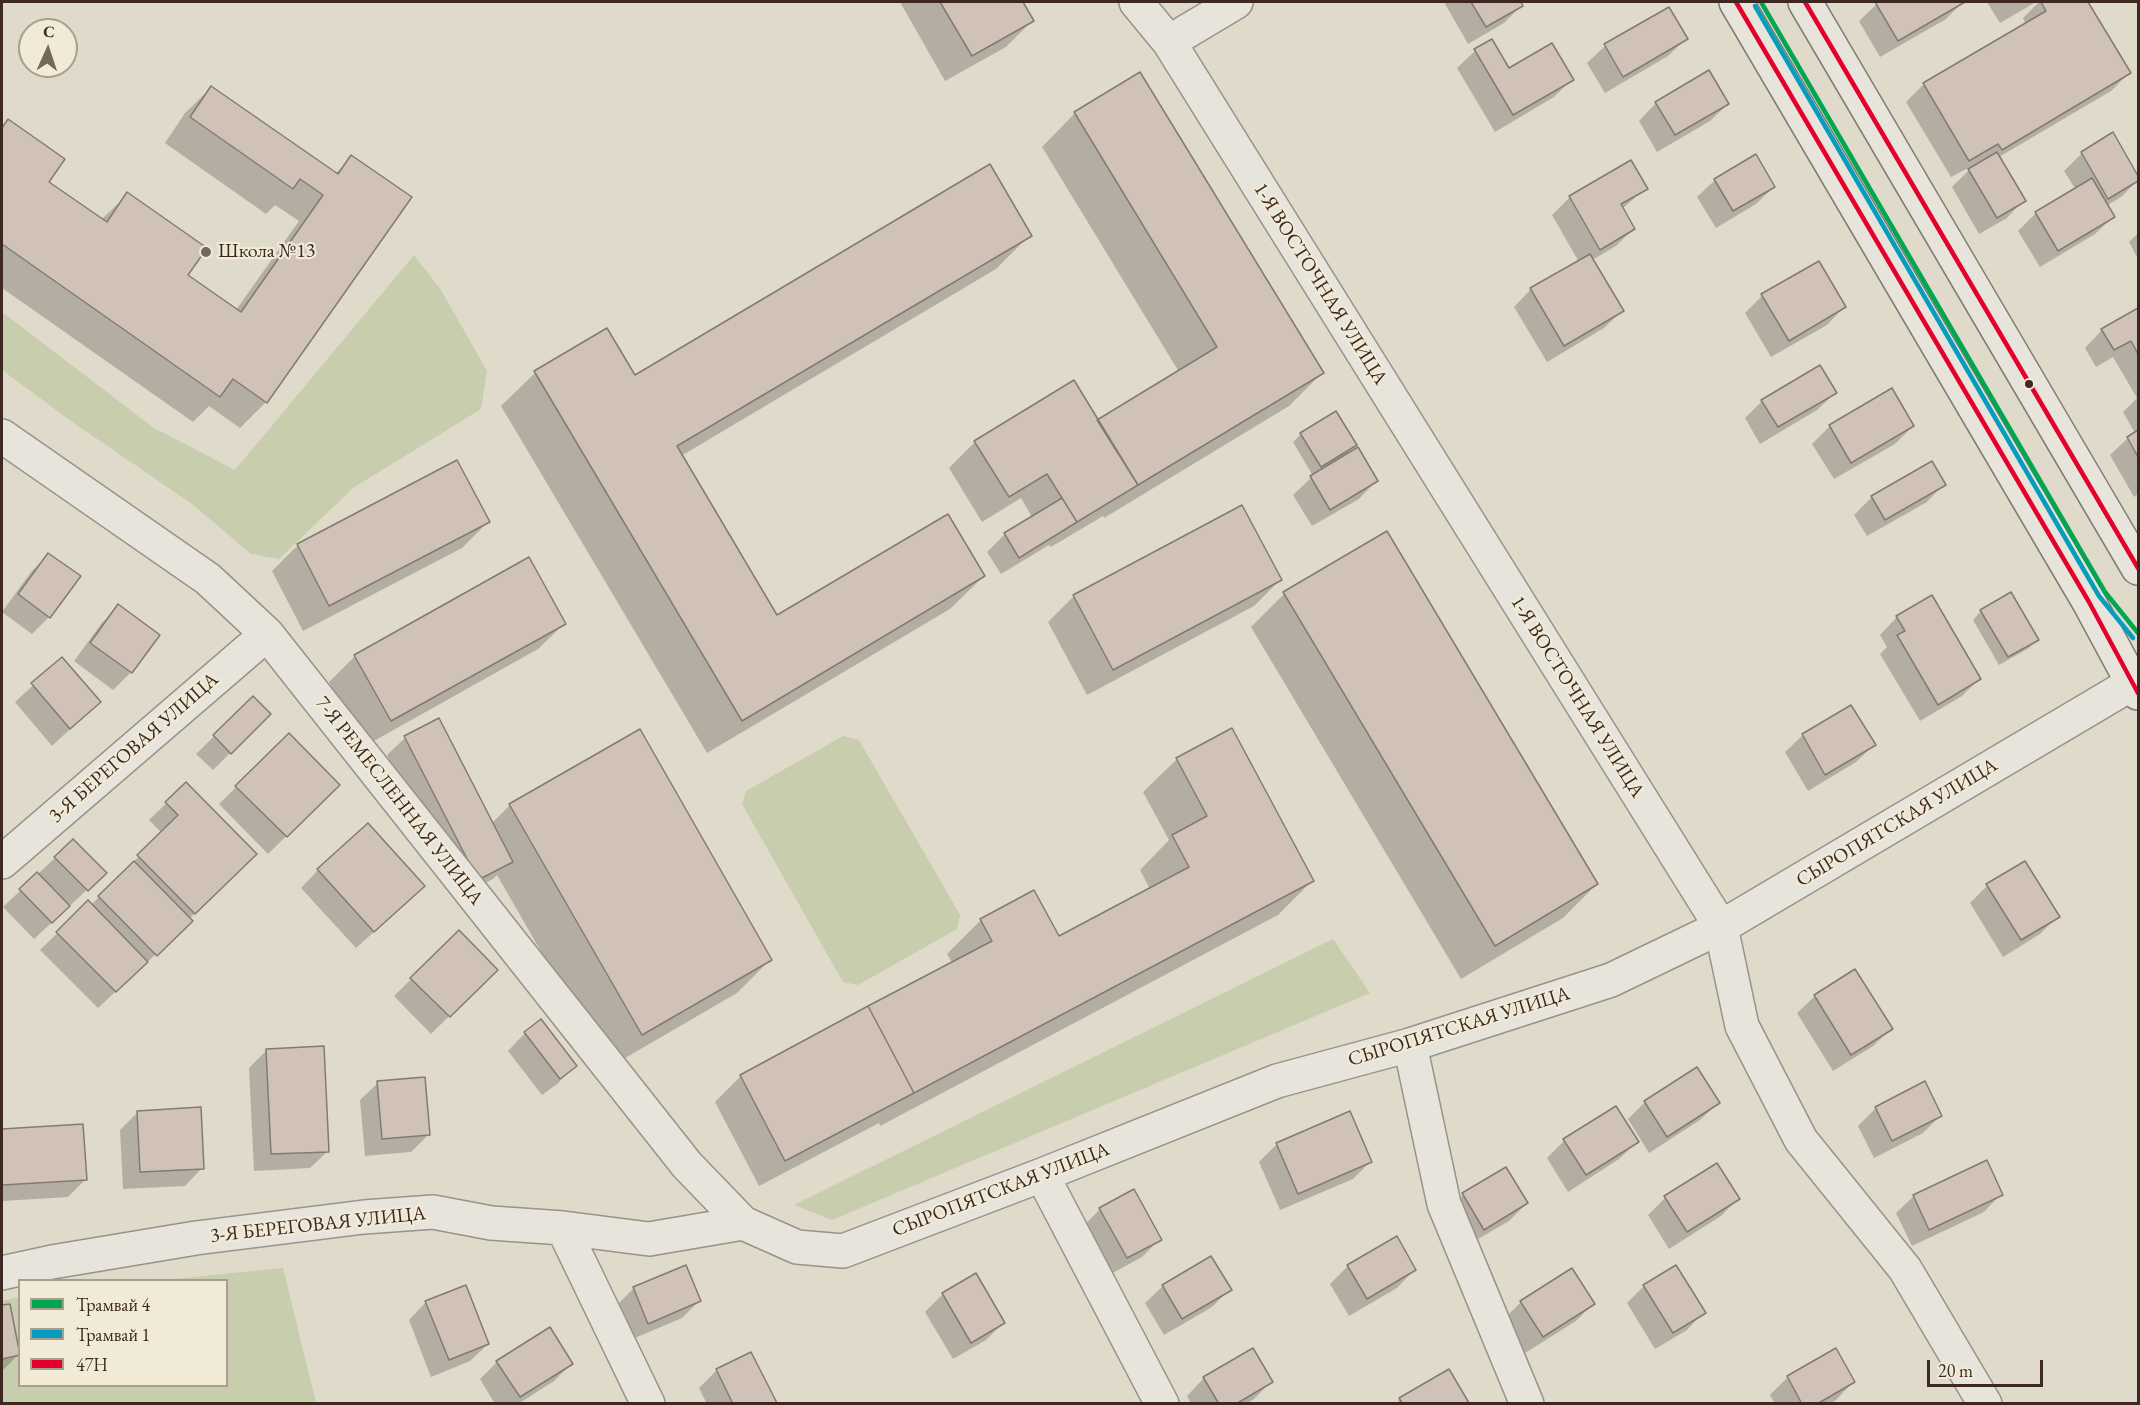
<!DOCTYPE html>
<html>
<head>
<meta charset="utf-8">
<style>
	body { margin:0 }
	#map { position:relative; width:2140px; height:1405px; overflow:hidden; background:#e0daca; font-family:"EB Garamond",serif }
	canvas { display:block }
	.frame { position:absolute; inset:0; border:3px solid #3d2921; pointer-events:none }
	.legend { position:absolute; left:18px; top:1279px; width:210px; height:108px; box-sizing:border-box; background:#f0ead7; border:2px solid #a89d8e; margin:0; padding:8px 10px; list-style:none; font-size:18px; color:#3d2921 }
	.legend li { display:flex; align-items:center; gap:12px; height:30px }
	.legend b { width:30px; border:2px solid #a89d8e }
	.north { position:absolute; left:18px; top:18px; width:60px; height:60px; box-sizing:border-box; background:#f0ead7; border:2px solid #a89d8e; border-radius:50%; rotate:3deg; font-size:16px; font-weight:700; line-height:24px; text-align:center; color:#3d2921 }
	.north::after { content:''; display:block; margin:auto; width:21px; height:27px; background:#76675c; clip-path:polygon(50% 0,100% 100%,50% 72%,0 100%) }
	.scale { position:absolute; left:1927px; top:1360px; width:116px; height:27px; box-sizing:border-box; border:3px solid #3d2921; border-top:0; padding-left:8px; font-size:18px; line-height:21px; white-space:nowrap; color:#3d2921; -webkit-text-stroke:4px #f0ead7; paint-order:stroke }
</style>
</head>
<body>
<div id="map">
<canvas width="2140" height="1405"></canvas>
<div class="frame"></div>
<ul class="legend">
<li><b style="height:8px;background:#00a651"></b>Трамвай 4</li>
<li><b style="height:8px;background:#069cbd"></b>Трамвай 1</li>
<li><b style="height:8px;background:#e4002b"></b>47Н</li>
</ul>
<div class="north">С</div>
<div class="scale">20 m</div>
</div>
<script>
const ctx = document.querySelector('canvas').getContext('2d');
ctx.lineJoin = 'round';
function paint(path, color) {
  ctx.fillStyle = color;
  ctx.fill(path, 'evenodd');
}
function toPath(rows) {
  const path = new Path2D();
  for (const r of rows) {
    path.moveTo(r[0], r[1]);
    for (let i = 2; i < r.length; i += 2) path.lineTo(r[i], r[i + 1]);
  }
  return path;
}
function strokePath(path, color, width, dash) {
  ctx.strokeStyle = color;
  ctx.lineWidth = width;
  ctx.lineCap = dash ? 'butt' : 'round';
  ctx.setLineDash(dash || []);
  ctx.stroke(path);
}
function label(font, color, halo, rows, align = 'center') {
  ctx.font = font + ' "EB Garamond",serif';
  ctx.lineWidth = 4.5;
  ctx.setLineDash([]);
  ctx.textBaseline = 'middle';
  ctx.strokeStyle = halo;
  ctx.fillStyle = color;
  for (const [text, x, y, turn = 0] of rows) {
    ctx.save();
    ctx.translate(x, y);
    ctx.rotate((+turn || 0) * Math.PI / 180);
    ctx.textAlign = isNaN(turn) ? turn : align;
    if (halo) ctx.strokeText(text, 0, 0);
    ctx.fillText(text, 0, 0);
    ctx.restore();
  }
}
const green = toPath([
	[414,255,441,290,487,371,481,409,353,488,279,559,251,554,192,504,71,421,2,370,2,312,154,428,235,470],
	[843,736,859,740,960,915,957,929,858,985,843,982,742,804,746,791],
	[1333,939,1370,993,832,1220,794,1205],
	[283,1268,316,1403,2,1403,2,1301,19,1297,20,1386,226,1386,226,1280,164,1280]
]);
const shadow = toPath([
	[900,2,1021,2,1032,21,1006,47,945,81],
	[1444,2,1519,2,1521,6,1504,23,1468,44],
	[1879,2,1963,2,1946,19,1880,57,1859,21],
	[1987,2,2036,2,2000,23],
	[2039,2,2087,2,2129,73,2111,91,1999,157,2024,200,2007,218,1979,234,1952,187,1974,165,1951,177,1906,102,1924,84,2026,24,2023,18],
	[1668,9,1686,39,1668,56,1605,93,1587,63,1605,46],
	[1491,41,1509,70,1572,79,1554,97,1495,132,1457,68,1475,51],
	[211,88,335,174,352,157,266,402,240,428,209,406,193,422,2,288,2,127,8,121,47,183,101,220,128,194,186,275,236,310,299,221,275,205,266,214,165,143,185,113],
	[1656,103,1728,104,1710,121,1657,152,1639,121],
	[1075,113,1322,373,1289,406,1104,518,1103,516,1051,547,1049,545,1001,574,987,552,1005,534,1032,517,1021,498,982,522,949,468,975,442,1097,421,1179,372,1042,147],
	[2113,135,2138,180,2121,197,2106,206,2113,217,2095,234,2040,267,2018,231,2036,213,2076,190,2064,171,2082,153],
	[1630,162,1646,188,1622,209,1634,228,1616,246,1592,260,1622,311,1604,328,1547,362,1514,307,1531,289,1579,262,1552,215,1570,197],
	[1715,180,1774,187,1756,204,1716,228,1697,197],
	[2138,233,2138,259,2129,242],
	[1030,235,996,269,681,456,777,618,984,576,950,609,707,753,501,406,535,373,606,330,634,377],
	[1762,296,1844,307,1827,325,1771,357,1745,313],
	[2138,309,2138,494,2134,497,2110,455,2128,438,2135,433,2123,412,2137,398,2113,357,2096,367,2085,348,2102,330],
	[1835,393,1817,410,1760,444,1745,418,1762,401],
	[1830,426,1913,426,1895,444,1834,479,1812,444],
	[1301,434,1355,445,1344,456,1376,481,1359,499,1312,526,1293,495,1313,476,1293,442],
	[1931,463,1944,484,1927,502,1867,536,1854,515,1872,497],
	[488,522,462,548,303,631,272,571,298,545],
	[48,555,49,617,32,634,2,612,31,572],
	[1280,580,1254,606,1087,695,1048,622,1074,596],
	[1284,594,1597,884,1563,918,1461,979,1251,627],
	[118,606,158,635,131,672,113,690,74,661,101,624],
	[1981,611,2037,639,2029,648,1999,665,1973,620],
	[1897,617,1979,679,1962,696,1920,721,1880,654,1887,647,1880,635],
	[564,624,538,649,365,746,329,682,355,656],
	[62,659,99,702,52,746,15,702],
	[253,698,269,714,213,770,196,754],
	[438,720,491,824,510,805,770,960,737,993,608,1068,497,875,493,879,460,896,387,755,405,738],
	[289,735,338,785,268,854,219,804],
	[1803,735,1874,745,1856,762,1808,791,1785,752],
	[1177,759,1312,881,1278,915,880,1126,879,1123,759,1186,715,1102,741,1076,953,964,947,954,981,920,1058,938,1150,889,1140,870,1169,840,1143,792],
	[186,784,255,854,189,919,173,938,98,1008,40,950,88,903,91,905,162,833,149,820],
	[73,841,105,873,34,939,3,907],
	[318,870,406,903,356,948,301,888],
	[1987,886,2058,916,2040,934,2003,957,1970,903],
	[459,932,496,970,431,1034,394,996],
	[1815,996,1891,1029,1873,1046,1833,1071,1797,1013],
	[525,1033,575,1066,557,1084,542,1095,508,1051],
	[267,1050,328,1151,310,1168,254,1171,249,1068],
	[378,1083,428,1135,411,1152,365,1156,360,1100],
	[1645,1102,1718,1103,1700,1120,1649,1153,1628,1119],
	[1876,1108,1941,1115,1923,1133,1874,1158,1858,1126],
	[138,1112,202,1168,185,1186,123,1189,120,1130],
	[82,1125,86,1179,68,1197,2,1201,2,1130],
	[1564,1141,1637,1142,1619,1159,1568,1192,1547,1158],
	[1277,1144,1371,1161,1353,1179,1280,1210,1259,1162],
	[2001,1194,1984,1212,1912,1246,1896,1213,1914,1196],
	[1463,1195,1527,1203,1509,1221,1466,1246,1446,1212],
	[1665,1198,1738,1199,1721,1216,1669,1249,1648,1215],
	[1100,1209,1160,1239,1142,1257,1109,1275,1083,1227],
	[1396,1239,1414,1270,1397,1288,1349,1316,1330,1284,1347,1267],
	[685,1267,699,1301,682,1318,630,1340,616,1306,633,1289],
	[1163,1286,1230,1289,1212,1307,1164,1335,1145,1303],
	[1644,1286,1704,1312,1687,1330,1655,1349,1627,1303],
	[943,1294,1003,1323,986,1340,953,1359,925,1312],
	[426,1302,488,1344,470,1361,431,1377,409,1320],
	[1521,1302,1594,1303,1576,1321,1525,1353,1503,1320],
	[8,1305,19,1354,2,1371,2,1307],
	[751,1354,774,1404,707,1404,699,1388,717,1370],
	[497,1362,571,1364,554,1381,518,1404,495,1404,480,1379],
	[1788,1377,1853,1382,1836,1400,1829,1404,1775,1404,1770,1395],
	[1204,1378,1271,1382,1254,1399,1246,1404,1191,1404,1187,1396],
	[1400,1399,1467,1402,1396,1404]
]);
const building = toPath([
	[940,2,1023,2,1034,21,972,56,940,2],
	[1471,2,1521,2,1523,6,1486,27,1471,2],
	[1875,2,1965,2,1898,41,1875,2],
	[2041,2,2088,2,2131,73,2002,150,1998,144,1969,161,1923,83,2046,11,2041,2],
	[1669,7,1688,39,1623,77,1604,44,1669,7],
	[1492,39,1509,68,1552,43,1574,80,1513,115,1474,49,1492,39],
	[1709,70,1729,104,1675,135,1655,102,1709,70],
	[1140,72,1324,373,1138,485,1097,420,1217,347,1074,112,1140,72],
	[211,86,338,174,351,155,412,197,267,403,233,379,220,397,2,244,2,128,8,119,65,159,49,182,107,222,127,192,207,248,188,275,241,312,323,195,300,179,293,189,190,117,211,86],
	[2113,132,2138,176,2138,181,2108,199,2081,152,2113,132],
	[1997,152,2026,201,1997,218,1968,169,1997,152],
	[1756,154,1775,187,1733,211,1714,179,1756,154],
	[1631,160,1648,189,1621,204,1635,229,1600,250,1569,196,1631,160],
	[990,164,1032,236,677,446,777,615,948,514,985,576,742,721,534,371,607,328,635,375,990,164],
	[2092,178,2115,217,2058,251,2035,212,2092,178],
	[1590,254,1624,311,1564,346,1530,288,1590,254],
	[1819,261,1846,307,1789,341,1761,294,1819,261],
	[2138,308,2138,354,2131,341,2114,350,2101,329,2138,308],
	[1820,365,1837,393,1778,427,1761,400,1820,365],
	[1074,380,1138,485,1077,522,1047,474,1009,497,974,441,1074,380],
	[1892,388,1914,426,1851,463,1829,425,1892,388],
	[1336,411,1357,445,1321,467,1300,433,1336,411],
	[2138,430,2138,457,2127,437,2138,430],
	[1358,447,1378,481,1330,510,1310,476,1358,447],
	[457,460,490,522,329,606,297,544,457,460],
	[1932,461,1946,485,1885,520,1871,496,1932,461],
	[1062,498,1077,522,1019,558,1004,533,1062,498],
	[1242,505,1282,580,1113,670,1073,595,1242,505],
	[1387,531,1598,884,1495,946,1283,592,1387,531],
	[48,553,81,576,50,618,18,594,48,553],
	[529,557,566,624,391,721,354,655,529,557],
	[2011,592,2039,640,2008,657,1980,610,2011,592],
	[1932,595,1981,679,1938,705,1897,635,1905,631,1896,616,1932,595],
	[118,604,160,635,132,673,90,643,118,604],
	[62,657,101,702,70,729,31,683,62,657],
	[253,696,271,714,231,754,213,735,253,696],
	[1851,705,1876,745,1825,775,1802,734,1851,705],
	[439,718,513,862,478,880,404,736,439,718],
	[1232,728,1314,881,914,1093,868,1006,992,941,980,919,1034,890,1059,936,1189,867,1172,835,1207,816,1176,758,1232,728],
	[640,729,772,960,642,1035,509,804,640,729],
	[289,733,340,785,287,837,235,786,289,733],
	[186,782,257,854,195,914,137,855,178,815,165,802,186,782],
	[368,823,425,886,374,932,317,869,368,823],
	[73,839,107,873,88,891,54,857,73,839],
	[134,861,193,921,157,956,98,896,134,861],
	[2025,861,2060,917,2021,940,1986,884,2025,861],
	[37,872,70,906,52,923,19,889,37,872],
	[88,900,148,962,116,992,56,932,88,900],
	[459,930,498,970,450,1017,410,978,459,930],
	[1855,969,1893,1029,1851,1055,1814,995,1855,969],
	[868,1006,914,1093,785,1161,740,1075,868,1006],
	[541,1019,577,1066,560,1079,524,1032,541,1019],
	[324,1046,329,1152,271,1154,266,1049,324,1046],
	[1697,1067,1720,1103,1667,1137,1644,1101,1697,1067],
	[425,1077,430,1135,382,1139,377,1081,425,1077],
	[1925,1081,1942,1116,1892,1141,1875,1107,1925,1081],
	[1616,1106,1639,1142,1586,1175,1563,1139,1616,1106],
	[201,1107,204,1169,140,1172,137,1111,201,1107],
	[1350,1111,1372,1162,1298,1194,1276,1143,1350,1111],
	[83,1124,87,1180,2,1185,2,1129,83,1124],
	[1987,1160,2003,1195,1929,1230,1913,1195,1987,1160],
	[1717,1163,1740,1199,1687,1232,1664,1196,1717,1163],
	[1506,1167,1528,1203,1484,1230,1462,1193,1506,1167],
	[1134,1189,1162,1240,1127,1258,1099,1208,1134,1189],
	[1397,1236,1416,1270,1367,1299,1347,1265,1397,1236],
	[1211,1256,1232,1290,1182,1319,1162,1285,1211,1256],
	[686,1265,701,1301,648,1324,633,1287,686,1265],
	[1676,1265,1706,1313,1673,1333,1643,1285,1676,1265],
	[1572,1268,1595,1304,1543,1337,1520,1301,1572,1268],
	[976,1273,1005,1323,971,1343,942,1293,976,1273],
	[466,1285,489,1344,449,1360,425,1301,466,1285],
	[10,1304,20,1355,2,1359,2,1305,10,1304],
	[550,1327,573,1364,520,1397,496,1361,550,1327],
	[1253,1348,1273,1382,1236,1404,1219,1404,1203,1377,1253,1348],
	[1836,1348,1855,1382,1817,1404,1802,1404,1787,1376,1836,1348],
	[751,1352,777,1403,776,1404,733,1404,716,1369,751,1352],
	[1449,1369,1469,1403,1403,1404,1399,1398,1449,1369]
]);
const minor = toPath([
	[1136,2,1169,42,1721,927,1742,1026,1801,1140,1905,1269,1985,1404],
	[1169,42,1236,2],
	[2,436,208,579,267,634,687,1165,743,1223,797,1247,843,1251,1042,1175,1277,1081,1410,1045,1611,980,1721,927,2133,683],
	[2,862,267,634],
	[1410,1045,1444,1204,1527,1404],
	[1042,1175,1162,1404],
	[563,1228,648,1404],
	[2,1273,52,1262,196,1238,364,1217,433,1212,491,1223,563,1228,649,1239,743,1223]
]);
const secondary = toPath([
	[1736,2,2089,602,2138,693],
	[1805,2,2138,568]
]);
const bus1 = toPath([
	[1736,2,2089,602,2138,693],
	[1805,2,2138,568]
]);
const tram1 = toPath([
	[1761,2,2105,592,2138,633]
]);
const tram2 = toPath([
	[1755,6,2099,596,2133,638]
]);
const markers = [
	[206,252,6,"#76675c"],
	[2029,384,5,"#3d2921"]
];
const poiNames = [
	["Школа №13",218,252]
];
const streetNames = [
	["1-Я ВОСТОЧНАЯ УЛИЦА",1320,284,58],
	["1-Я ВОСТОЧНАЯ УЛИЦА",1577,697,58],
	["3-Я БЕРЕГОВАЯ УЛИЦА",134,748,-41],
	["7-Я РЕМЕСЛЕННАЯ УЛИЦА",399,801,52],
	["СЫРОПЯТСКАЯ УЛИЦА",1897,823,-31],
	["СЫРОПЯТСКАЯ УЛИЦА",1459,1027,-17],
	["СЫРОПЯТСКАЯ УЛИЦА",1001,1190,-21],
	["3-Я БЕРЕГОВАЯ УЛИЦА",318,1225,-6]
];
paint(green, '#c7cdad');
paint(shadow, '#0003');
paint(building, '#d0c2b7');
strokePath(building, '#817b72', 1.5);
strokePath(minor, '#989289', 36);
strokePath(secondary, '#817b72', 36);
strokePath(minor, '#e7e4dc', 33);
strokePath(secondary, '#e7e4dc', 33);
strokePath(bus1, '#e4002b', 4.5);
strokePath(tram1, '#00a651', 4.5);
strokePath(tram2, '#069cbd', 4.5);
for (const [x, y, r, color] of markers) {
  const dot = new Path2D();
  dot.arc(x, y, r, 0, 2 * Math.PI);
  ctx.fillStyle = color;
  ctx.fill(dot);
  strokePath(dot, '#f0ead7', 2);
}
label('20px', '#3d2921', '#f0ead7', poiNames, 'left');
label('20px', '#3d2921', '#f0ead7', streetNames);
</script>
</body>
</html>
